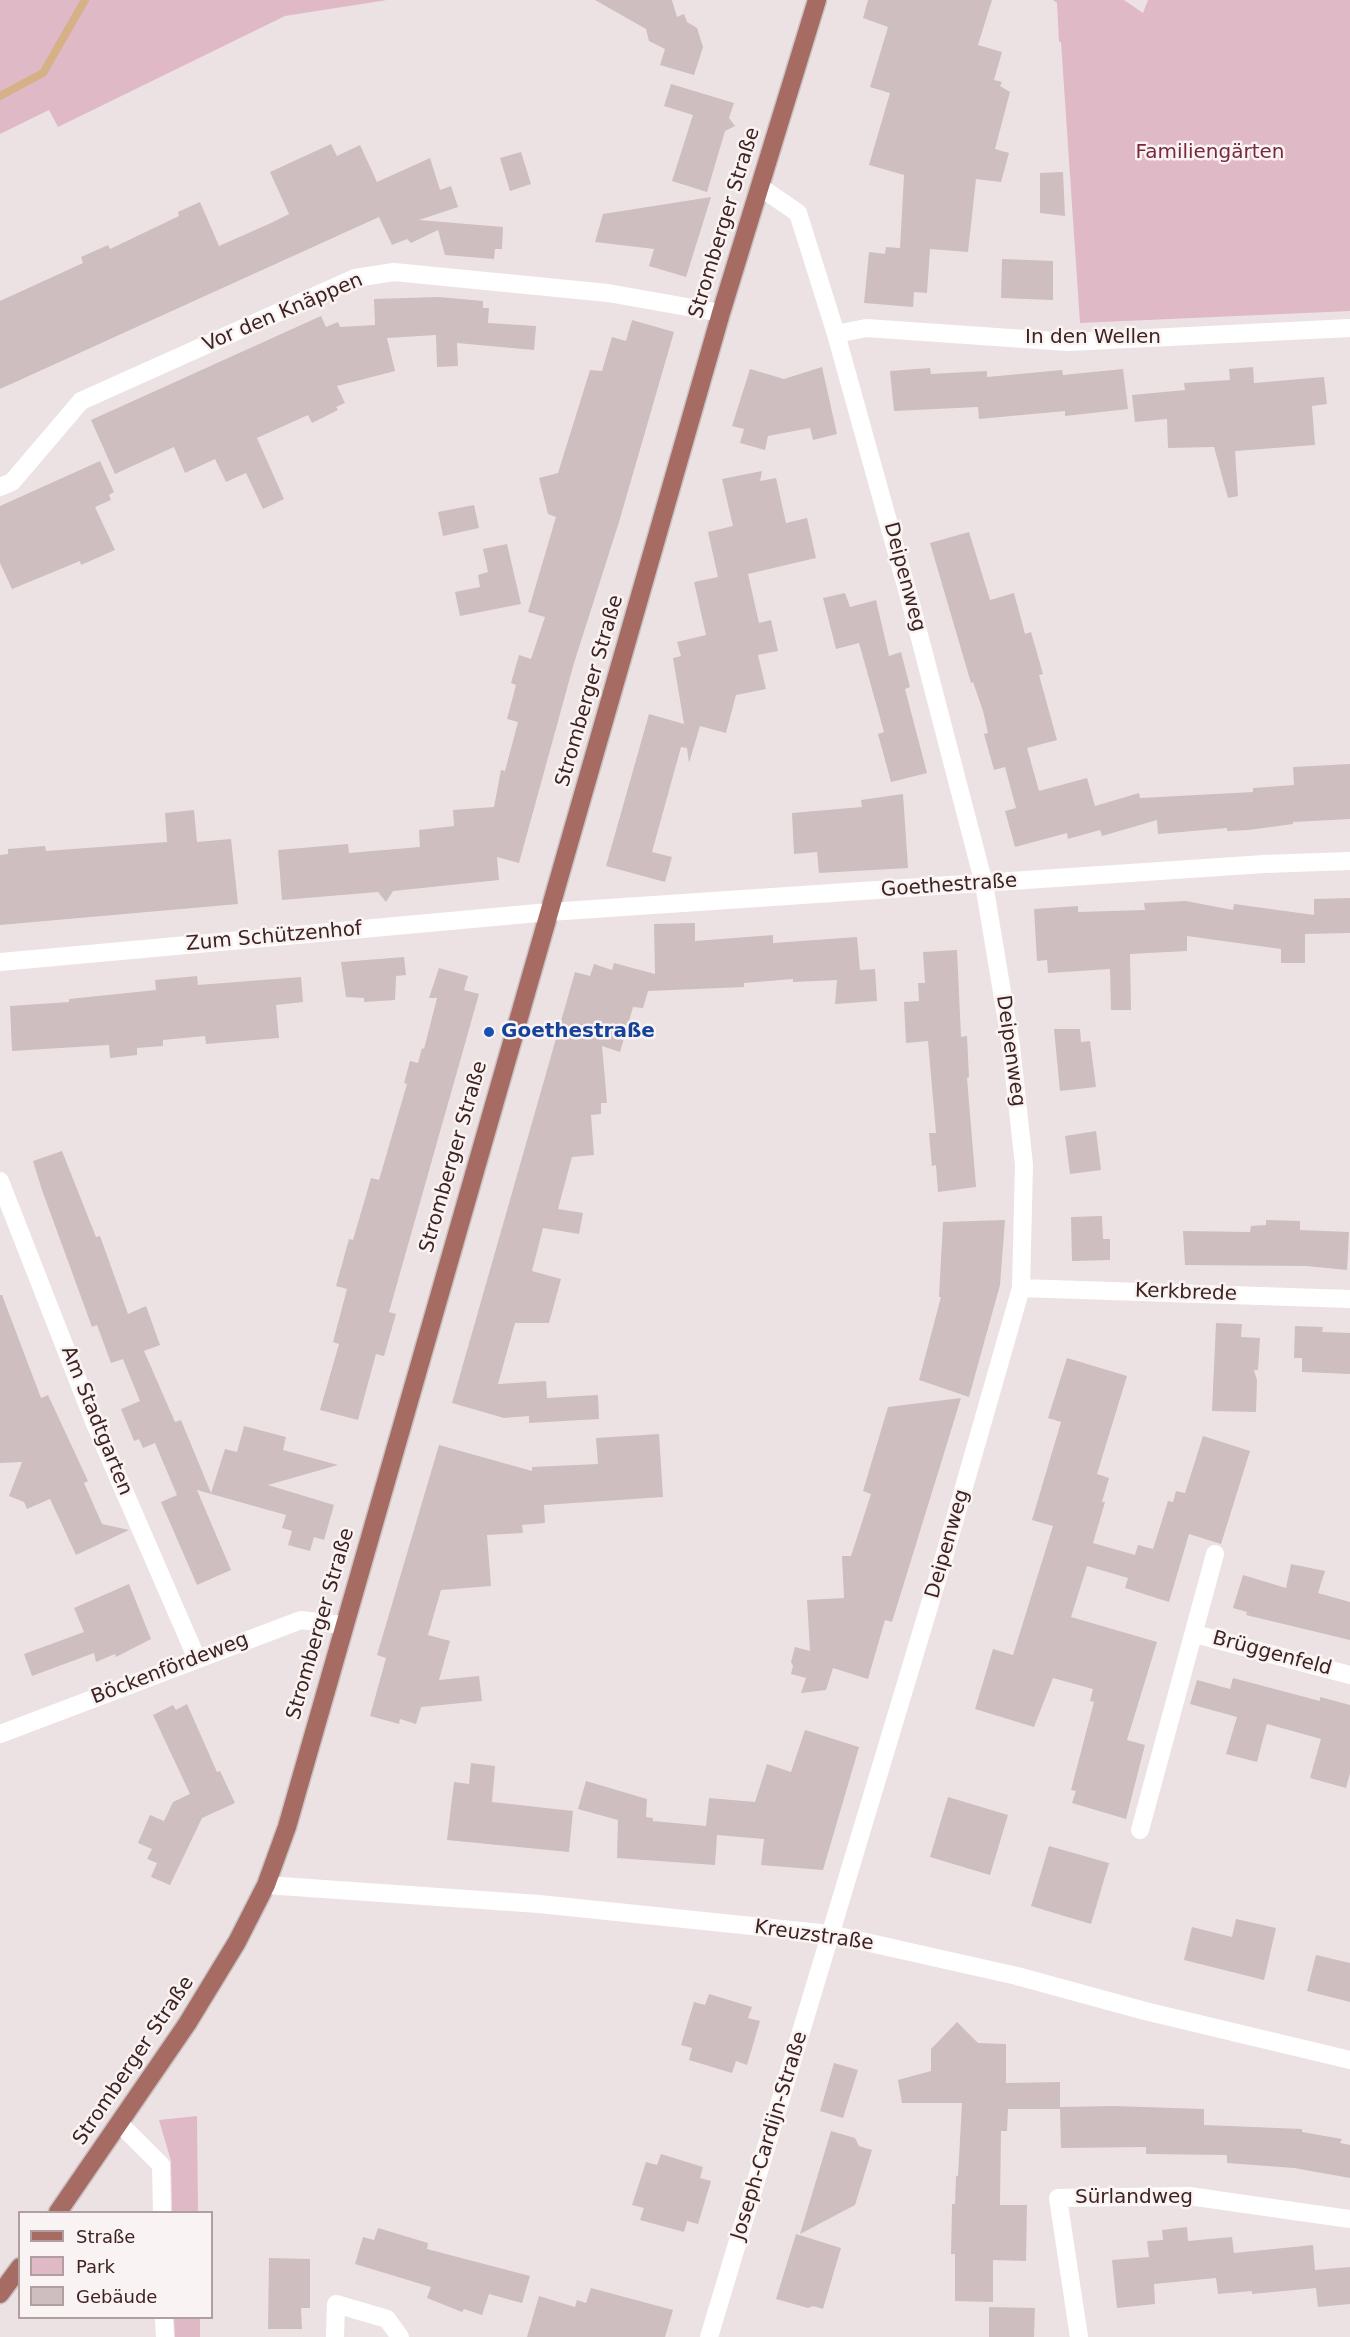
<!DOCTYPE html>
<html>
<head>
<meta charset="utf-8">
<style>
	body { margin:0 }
	#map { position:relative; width:1350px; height:2337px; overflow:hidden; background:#ede2e3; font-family:"DejaVu Sans",sans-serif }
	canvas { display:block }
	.legend { position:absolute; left:18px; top:2211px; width:195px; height:108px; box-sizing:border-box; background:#f9f3f4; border:2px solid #afa09f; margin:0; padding:8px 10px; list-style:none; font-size:18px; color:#3f2320 }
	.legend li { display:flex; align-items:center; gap:12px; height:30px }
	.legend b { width:30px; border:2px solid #afa09f }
</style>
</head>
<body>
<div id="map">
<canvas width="1350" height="2337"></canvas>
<ul class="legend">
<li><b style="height:8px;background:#a66b63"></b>Straße</li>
<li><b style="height:16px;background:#e0b9c7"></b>Park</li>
<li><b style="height:16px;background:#cebebf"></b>Gebäude</li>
</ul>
</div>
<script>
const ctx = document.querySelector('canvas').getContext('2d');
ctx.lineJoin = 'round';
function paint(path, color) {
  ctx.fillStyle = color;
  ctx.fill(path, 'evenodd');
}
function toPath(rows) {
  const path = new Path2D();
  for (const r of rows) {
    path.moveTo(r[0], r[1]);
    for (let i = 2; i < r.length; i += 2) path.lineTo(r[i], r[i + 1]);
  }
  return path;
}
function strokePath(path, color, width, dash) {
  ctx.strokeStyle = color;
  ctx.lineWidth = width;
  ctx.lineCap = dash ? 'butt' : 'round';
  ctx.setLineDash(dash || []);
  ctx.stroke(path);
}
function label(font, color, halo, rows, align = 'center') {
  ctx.font = font + ' "DejaVu Sans",sans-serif';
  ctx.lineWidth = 5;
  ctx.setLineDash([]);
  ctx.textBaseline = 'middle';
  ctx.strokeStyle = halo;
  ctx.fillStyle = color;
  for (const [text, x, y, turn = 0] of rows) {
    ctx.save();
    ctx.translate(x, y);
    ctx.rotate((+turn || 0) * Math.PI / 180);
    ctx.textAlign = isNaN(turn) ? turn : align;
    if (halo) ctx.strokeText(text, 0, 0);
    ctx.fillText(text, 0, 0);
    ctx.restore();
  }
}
const green = toPath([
	[0,0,387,0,285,16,58,127,49,110,0,134],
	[1053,0,1124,0,1143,13,1148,0,1350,0,1350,311,1080,323,1061,42,1059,42,1057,3],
	[197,2116,198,2212,172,2212,171,2161,159,2120],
	[174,2318,200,2318,200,2337,175,2337]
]);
const stream = toPath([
	[0,96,43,73,85,0]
]);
const building = toPath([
	[595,0,672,0,677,17,684,14,687,22,697,28,703,47,694,75,660,65,665,49,649,41,646,29],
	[868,0,992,0,978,45,1002,52,994,80,1002,82,1000,86,1010,92,995,149,1009,153,1001,182,976,179,968,252,930,249,927,293,914,292,913,307,864,303,869,252,885,254,886,247,900,248,904,175,869,165,890,93,870,87,888,27,863,18],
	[671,84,734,103,729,118,735,126,725,131,707,192,672,181,693,115,664,106],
	[331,144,337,156,360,145,377,182,430,158,440,190,451,186,458,207,419,220,503,227,502,249,495,249,494,259,445,255,438,230,411,243,407,239,392,245,379,217,0,389,0,301,83,263,81,257,108,245,110,249,179,216,178,212,200,202,219,246,271,223,289,214,270,172],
	[521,152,531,184,510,191,500,158],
	[1063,172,1065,216,1040,213,1040,173],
	[711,197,686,277,649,266,654,249,595,242,603,214],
	[1002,259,1053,261,1053,300,1001,298],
	[439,297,483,301,483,308,489,308,488,323,536,326,534,350,457,343,458,366,437,367,436,335,387,338,395,371,337,386,345,403,336,407,338,410,312,423,308,415,257,438,284,499,263,509,246,473,226,482,215,459,185,473,174,447,115,474,91,420,321,316,326,327,338,322,340,327,375,325,374,299],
	[632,320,674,332,619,522,574,663,519,863,497,857,499,880,393,891,386,902,378,892,282,900,278,850,348,844,349,853,420,847,419,830,454,826,453,810,494,807,501,770,505,771,518,722,507,719,516,685,511,683,519,655,531,659,545,617,528,612,556,517,548,514,539,478,558,473,590,370,602,371,612,337,626,341],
	[822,367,837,434,813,440,810,428,768,436,765,450,740,443,744,429,732,426,750,369,784,379],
	[1253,367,1254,383,1324,377,1327,404,1312,406,1315,445,1235,451,1238,496,1228,498,1214,447,1168,448,1167,419,1135,422,1132,395,1185,390,1184,383,1230,380,1229,369],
	[930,368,931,374,987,371,987,377,1062,370,1063,375,1123,369,1128,409,1065,416,1065,411,979,419,978,407,894,411,890,371],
	[100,461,114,492,109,495,111,500,95,507,115,550,81,565,80,561,12,589,0,563,0,506],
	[762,471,760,481,776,478,786,523,807,518,816,558,748,574,759,623,771,620,778,651,758,655,766,689,736,695,726,733,700,726,689,763,687,748,681,747,652,852,672,857,665,882,606,866,649,714,684,724,673,658,681,656,677,642,706,635,694,582,718,577,708,532,733,526,722,479],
	[474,505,479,528,443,536,438,512],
	[969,532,990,600,1014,593,1025,634,1031,632,1043,674,1039,675,1057,740,1027,748,1039,791,1087,778,1095,806,1139,793,1140,798,1253,792,1253,788,1294,785,1293,767,1350,764,1350,819,1293,822,1293,824,1248,830,1227,831,1227,828,1158,834,1157,820,1102,836,1100,830,1068,839,1067,833,1015,847,1005,811,1016,808,1005,767,994,770,984,734,988,733,983,711,973,682,971,683,930,543],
	[507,544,521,604,460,616,455,592,480,587,478,575,488,572,483,549],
	[845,593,850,607,876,600,889,656,901,652,910,687,905,689,927,773,891,782,878,734,884,732,859,643,836,649,823,598],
	[903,794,908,868,819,873,817,852,794,854,792,813,862,807,861,800],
	[194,810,197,842,231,839,238,904,0,925,0,855,8,854,8,849,45,846,46,851,167,842,165,813],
	[1350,898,1350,933,1305,934,1305,963,1281,963,1281,949,1187,936,1187,951,1130,954,1131,1010,1111,1010,1110,969,1048,973,1047,960,1037,961,1034,909,1078,906,1078,912,1145,910,1144,903,1186,901,1233,910,1234,904,1314,915,1314,899],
	[695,923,695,941,773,935,773,943,857,937,860,970,875,969,877,1001,835,1004,837,980,793,982,793,979,744,983,744,987,648,991,643,1008,633,1007,620,1052,602,1046,607,1103,601,1103,601,1114,591,1115,594,1155,572,1157,558,1209,583,1213,579,1234,543,1228,532,1271,561,1279,549,1323,515,1323,498,1384,546,1381,547,1398,598,1395,599,1419,529,1423,529,1416,504,1418,452,1403,575,972,590,976,594,964,612,970,614,963,655,974,654,924],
	[957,950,961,1037,967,1036,969,1077,967,1078,976,1187,938,1192,936,1165,932,1166,929,1133,936,1133,928,1041,906,1043,904,1002,919,1001,918,983,925,983,923,952],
	[404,957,406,975,396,976,395,1000,364,1002,364,998,346,997,341,962],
	[439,968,468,976,464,990,479,994,389,1312,396,1314,384,1356,376,1354,358,1420,320,1410,339,1344,333,1342,347,1289,336,1286,349,1239,353,1240,371,1178,379,1180,407,1084,404,1083,410,1061,418,1063,422,1048,424,1049,437,998,429,998],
	[197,976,198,985,301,977,303,1002,276,1005,279,1038,206,1044,205,1036,163,1040,163,1046,137,1048,137,1055,110,1058,109,1045,12,1051,10,1006,69,1002,69,999,156,990,155,980],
	[1054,1029,1080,1029,1081,1042,1090,1041,1096,1087,1060,1091],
	[1096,1131,1101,1170,1070,1174,1065,1136],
	[62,1151,96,1237,100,1236,128,1314,146,1306,160,1345,144,1351,175,1422,181,1420,211,1493,225,1449,237,1452,244,1426,286,1437,283,1450,338,1465,268,1485,334,1505,324,1540,314,1537,310,1551,288,1545,292,1531,282,1528,286,1515,197,1490,231,1570,197,1585,161,1502,177,1495,155,1443,143,1448,139,1439,134,1441,121,1409,140,1401,123,1359,111,1363,97,1325,92,1327,42,1190,33,1161],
	[1102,1216,1103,1239,1110,1239,1110,1260,1072,1261,1071,1217],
	[1005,1220,1000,1285,969,1397,919,1380,941,1297,939,1297,943,1222],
	[1266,1220,1300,1221,1300,1230,1349,1232,1347,1270,1306,1266,1185,1265,1183,1231,1250,1232,1251,1226,1266,1225],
	[0,1295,2,1295,41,1398,48,1395,88,1481,84,1483,102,1524,129,1530,76,1555,50,1499,27,1509,24,1502,9,1496,22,1462,0,1463],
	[1216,1323,1242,1324,1241,1337,1260,1338,1258,1370,1254,1370,1257,1380,1256,1412,1212,1411],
	[1295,1326,1323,1327,1322,1332,1350,1333,1350,1374,1302,1372,1302,1358,1294,1358],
	[1067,1358,1127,1376,1097,1474,1109,1478,1102,1502,1105,1502,1093,1543,1135,1555,1138,1545,1153,1549,1168,1501,1173,1502,1176,1491,1185,1493,1203,1436,1250,1451,1221,1544,1189,1534,1169,1602,1125,1588,1128,1578,1087,1566,1071,1617,1157,1642,1127,1740,1145,1745,1126,1819,1072,1803,1076,1791,1071,1790,1094,1702,1090,1701,1093,1689,1053,1678,1034,1727,975,1709,993,1649,1013,1655,1053,1526,1032,1520,1061,1422,1048,1418],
	[961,1398,892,1622,885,1620,868,1679,833,1668,826,1690,801,1693,806,1678,791,1674,793,1666,791,1662,795,1647,810,1651,807,1600,844,1598,842,1556,851,1556,871,1494,863,1491,888,1407],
	[659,1434,663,1497,544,1505,545,1523,522,1525,523,1533,487,1535,491,1586,441,1590,428,1635,450,1641,439,1680,479,1676,482,1701,421,1707,416,1724,400,1719,399,1724,370,1716,386,1658,377,1655,439,1445,532,1471,532,1467,598,1464,596,1438],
	[1291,1564,1325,1571,1318,1593,1350,1602,1350,1640,1246,1615,1247,1612,1233,1608,1243,1575,1286,1588],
	[129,1584,151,1639,116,1657,115,1654,96,1662,94,1653,32,1676,24,1654,84,1632,74,1608],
	[1233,1678,1320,1701,1320,1697,1350,1705,1350,1773,1346,1788,1310,1778,1321,1739,1267,1724,1257,1762,1226,1754,1237,1717,1190,1704,1197,1680,1230,1689],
	[187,1704,217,1772,220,1771,235,1803,202,1818,170,1885,151,1877,157,1863,147,1859,152,1849,138,1843,150,1815,164,1821,173,1802,190,1794,153,1715,173,1705,176,1710],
	[805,1730,859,1747,823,1870,761,1865,764,1839,717,1835,715,1865,617,1858,618,1820,578,1809,586,1781,647,1799,646,1817,653,1818,653,1821,706,1826,709,1798,755,1802,767,1764,791,1772],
	[471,1763,495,1766,492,1802,573,1811,569,1852,447,1840,454,1782,469,1784],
	[948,1797,1008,1815,990,1875,930,1857],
	[1049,1846,1109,1863,1091,1924,1031,1906],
	[1236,1919,1276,1928,1264,1980,1184,1960,1192,1927,1232,1937],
	[1316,1955,1350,1963,1350,2002,1307,1991],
	[709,1994,752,2007,748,2018,760,2021,747,2065,736,2061,732,2073,689,2060,692,2048,681,2045,694,2002,705,2005],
	[957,2022,978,2043,1006,2044,1006,2083,1060,2082,1060,2109,1008,2109,1007,2131,1001,2131,1000,2205,1027,2205,1026,2261,993,2260,993,2302,955,2301,955,2254,951,2254,952,2204,955,2204,956,2176,958,2176,962,2103,902,2103,898,2080,931,2071,931,2049],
	[834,2063,858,2070,843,2118,820,2111],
	[1114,2106,1204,2109,1204,2125,1302,2129,1302,2132,1342,2139,1340,2143,1350,2145,1350,2178,1294,2168,1227,2163,1227,2155,1146,2154,1146,2147,1061,2148,1060,2107],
	[831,2131,855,2138,859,2146,872,2150,855,2205,800,2234],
	[661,2154,703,2167,700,2178,711,2181,698,2224,687,2221,684,2232,640,2220,644,2208,632,2205,646,2162,657,2165],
	[1187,2227,1188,2241,1232,2237,1234,2253,1313,2245,1315,2270,1350,2267,1350,2304,1318,2307,1316,2288,1252,2294,1252,2291,1218,2294,1216,2278,1154,2284,1155,2304,1117,2308,1112,2260,1149,2257,1147,2241,1163,2240,1162,2230],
	[378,2228,428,2243,427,2249,530,2276,522,2303,489,2294,482,2315,464,2309,462,2312,427,2298,431,2287,355,2264,363,2237,374,2240],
	[796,2234,841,2248,823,2309,813,2306,808,2308,776,2299],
	[269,2258,310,2259,310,2308,301,2308,302,2329,268,2329],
	[591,2288,673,2310,665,2337,527,2337,539,2296,575,2307,577,2300,586,2303],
	[989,2307,1035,2308,1034,2337,989,2337]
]);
const minor = toPath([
	[836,334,866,328,1068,342,1350,328],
	[0,487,12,482,81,401,355,278,394,272,608,293,721,313],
	[0,962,549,912,1264,864,1350,861],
	[0,1181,95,1424,197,1659],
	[1021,1288,1350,1299],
	[1195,1634,1350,1675],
	[0,1734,301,1620,343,1625],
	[1140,1830,1215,1554],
	[266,1885,539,1904,830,1934,1017,1976,1145,2011,1350,2060],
	[120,2124,161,2165,162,2212],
	[164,2318,165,2337],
	[335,2337,336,2304,387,2319,400,2337],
	[709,2337,944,1557,1021,1288,1024,1165,1011,1046,984,884,911,604,836,334,798,213,760,187],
	[1079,2337,1058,2198,1189,2196,1350,2219]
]);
const major = toPath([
	[58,2212,187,2024,237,1942,266,1885,287,1827,721,313,817,0],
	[0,2294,20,2267]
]);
const markers = [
	[489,1032,6,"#1a4fb4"]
];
const parkNames = [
	["Familiengärten",1210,153]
];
const streetNames = [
	["Stromberger Straße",725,223,-73],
	["Vor den Knäppen",283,313,-23],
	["In den Wellen",1093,338],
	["Deipenweg",904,577,75],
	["Stromberger Straße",590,691,-74],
	["Goethestraße",949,886,-4],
	["Zum Schützenhof",274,937,-5],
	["Deipenweg",1010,1051,82],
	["Stromberger Straße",454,1157,-74],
	["Kerkbrede",1186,1293,2],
	["Am Stadtgarten",96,1421,68],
	["Deipenweg",948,1544,-74],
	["Stromberger Straße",321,1624,-74],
	["Brüggenfeld",1272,1654,15],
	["Böckenfördeweg",170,1669,-21],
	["Kreuzstraße",814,1936,8],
	["Stromberger Straße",134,2061,-56],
	["Joseph-Cardijn-Straße",770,2136,-73],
	["Sürlandweg",1134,2198]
];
const transitNames = [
	["Goethestraße",501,1032]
];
paint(green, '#e0b9c7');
strokePath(stream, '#d6b086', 8);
paint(building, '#cebebf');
strokePath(major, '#c9c1c1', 21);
strokePath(minor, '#fff', 18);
strokePath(major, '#a66b63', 18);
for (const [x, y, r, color] of markers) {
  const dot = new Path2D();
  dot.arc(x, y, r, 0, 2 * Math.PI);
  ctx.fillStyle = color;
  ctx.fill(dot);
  strokePath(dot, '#f9f3f4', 2);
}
label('20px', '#79283c', '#f9f3f4', parkNames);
label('20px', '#3f2320', '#f9f3f4', streetNames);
label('bold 20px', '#164399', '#f9f3f4', transitNames, 'left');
</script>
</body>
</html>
